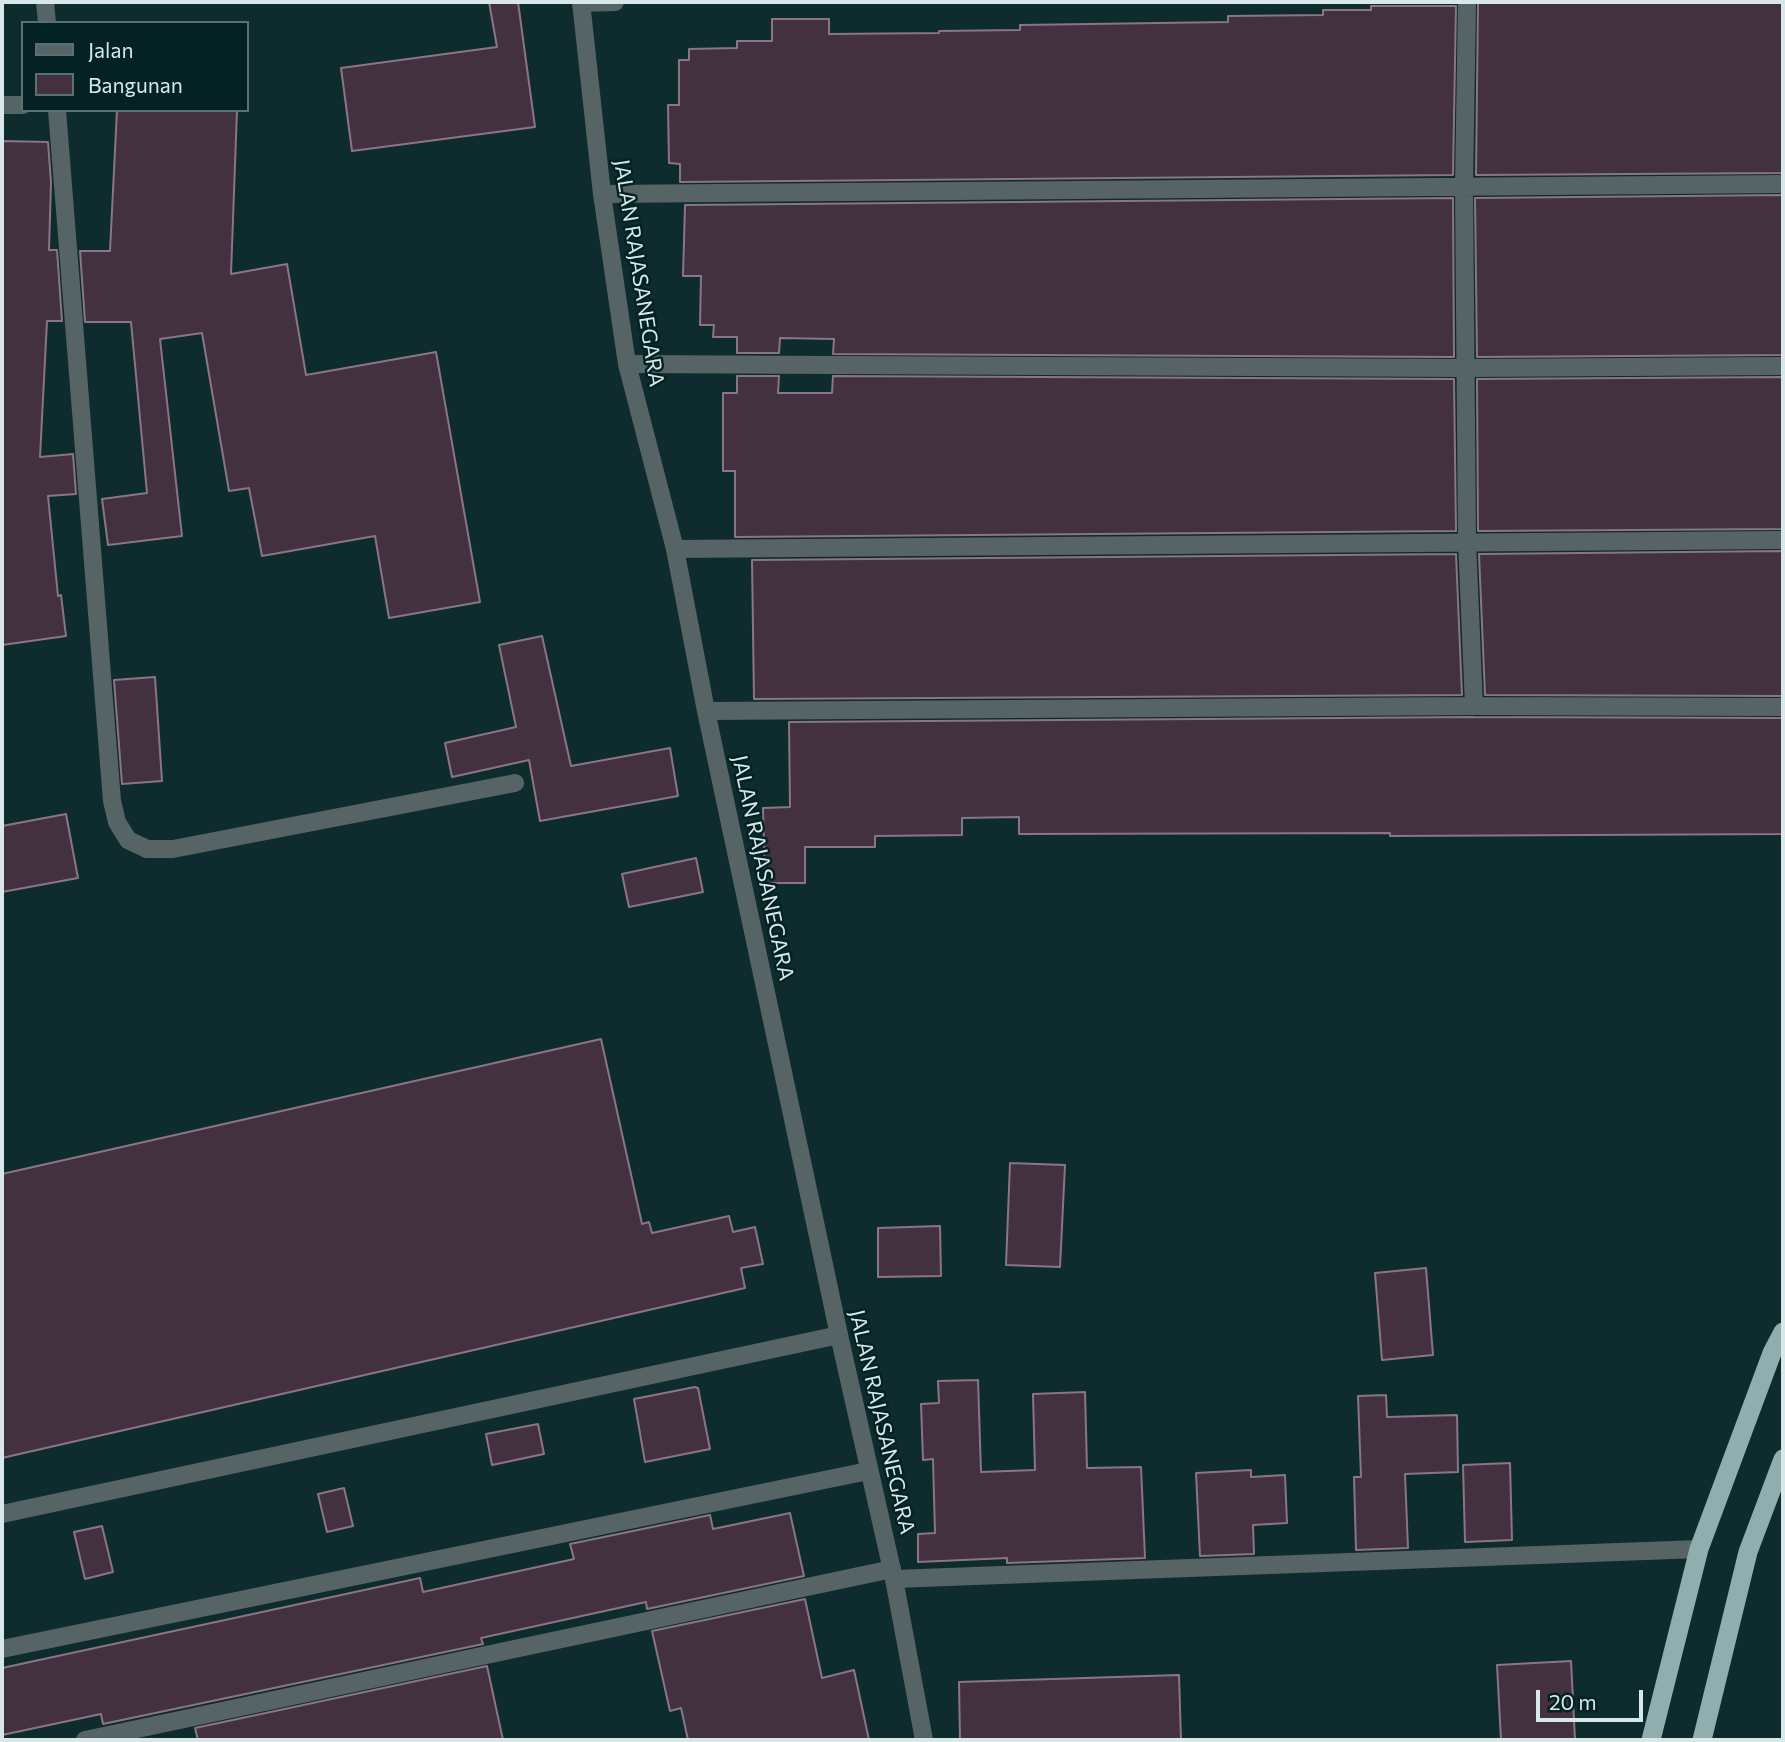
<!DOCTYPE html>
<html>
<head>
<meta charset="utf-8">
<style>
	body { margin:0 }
	#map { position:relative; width:1785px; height:1742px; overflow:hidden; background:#0e2c2d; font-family:Commissioner,sans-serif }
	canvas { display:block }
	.frame { position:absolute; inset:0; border:4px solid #d8e8e9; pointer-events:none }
	.legend { position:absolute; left:21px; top:21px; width:228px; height:91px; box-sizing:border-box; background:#042223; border:2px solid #597172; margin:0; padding:9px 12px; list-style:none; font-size:21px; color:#d8e8e9 }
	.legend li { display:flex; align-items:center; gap:14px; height:35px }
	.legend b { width:35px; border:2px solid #597172 }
	.scale { position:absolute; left:1536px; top:1690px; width:107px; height:32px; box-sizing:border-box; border:4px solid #d8e8e9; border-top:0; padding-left:9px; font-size:21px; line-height:24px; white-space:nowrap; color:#d8e8e9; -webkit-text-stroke:5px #042223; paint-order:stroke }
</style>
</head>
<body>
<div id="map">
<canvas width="1785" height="1742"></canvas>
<div class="frame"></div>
<ul class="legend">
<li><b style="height:9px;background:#576465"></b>Jalan</li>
<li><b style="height:19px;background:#433140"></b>Bangunan</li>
</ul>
<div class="scale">20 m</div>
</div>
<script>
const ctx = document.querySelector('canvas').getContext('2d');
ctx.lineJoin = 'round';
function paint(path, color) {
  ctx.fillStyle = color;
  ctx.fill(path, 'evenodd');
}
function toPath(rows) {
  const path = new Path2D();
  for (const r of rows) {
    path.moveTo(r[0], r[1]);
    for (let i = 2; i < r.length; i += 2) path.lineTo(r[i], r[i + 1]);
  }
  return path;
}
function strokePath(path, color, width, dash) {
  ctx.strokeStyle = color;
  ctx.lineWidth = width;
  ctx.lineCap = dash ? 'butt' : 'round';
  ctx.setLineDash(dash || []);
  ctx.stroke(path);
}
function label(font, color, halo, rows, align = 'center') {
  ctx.font = font + ' Commissioner,sans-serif';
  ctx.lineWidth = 5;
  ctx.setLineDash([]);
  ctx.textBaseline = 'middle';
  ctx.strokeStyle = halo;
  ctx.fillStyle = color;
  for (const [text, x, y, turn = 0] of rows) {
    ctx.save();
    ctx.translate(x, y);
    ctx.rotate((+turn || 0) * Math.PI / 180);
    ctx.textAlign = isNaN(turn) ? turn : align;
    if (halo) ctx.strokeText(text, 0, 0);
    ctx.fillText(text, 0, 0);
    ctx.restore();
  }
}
const building = toPath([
	[489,2,518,2,535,127,352,151,341,68,497,47,489,2],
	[1555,2,1783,2,1783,173,1476,175,1478,3,1555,2],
	[1371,6,1456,6,1453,175,680,182,680,164,669,163,668,105,679,105,679,60,689,60,689,49,737,48,737,41,772,41,772,19,829,19,829,34,939,33,939,31,1020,30,1020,25,1228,22,1228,16,1323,15,1323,10,1371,10,1371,6],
	[117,110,237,110,231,274,287,264,306,375,436,352,480,602,389,618,375,536,262,556,249,488,229,491,202,333,160,339,182,536,108,545,102,499,147,493,131,322,85,322,80,251,110,251,117,110],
	[2,141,48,142,51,182,49,250,57,250,62,321,47,321,40,457,73,454,76,494,48,496,58,596,61,595,66,636,2,645,2,141],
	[1783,195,1783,355,1477,357,1475,198,1783,195],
	[1453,198,1454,357,833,354,834,339,780,338,779,353,737,353,737,337,713,337,714,325,700,325,701,276,683,276,685,205,1453,198],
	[737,376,779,376,778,393,832,393,833,376,1454,379,1456,531,735,537,735,471,723,471,723,393,737,393,737,376],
	[1783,377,1783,529,1478,531,1477,379,1783,377],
	[1783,551,1783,696,1485,695,1479,554,1783,551],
	[1456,554,1462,695,754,699,752,560,1456,554],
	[542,636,571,766,670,748,678,796,540,821,529,760,452,777,445,743,516,727,499,645,542,636],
	[155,677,162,781,122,784,114,680,155,677],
	[1474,717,1783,718,1783,834,1390,836,1390,833,1019,834,1019,817,962,818,962,835,875,836,875,847,805,847,805,883,765,883,763,808,790,807,789,722,1474,717],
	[66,814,78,878,2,892,2,826,66,814],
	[696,858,703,892,629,907,622,874,696,858],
	[601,1039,642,1224,649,1222,652,1233,729,1216,733,1232,755,1227,763,1264,741,1268,745,1288,2,1458,2,1174,601,1039],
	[1010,1163,1065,1165,1060,1267,1006,1265,1010,1163],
	[940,1226,941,1276,878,1277,878,1228,940,1226],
	[1426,1268,1433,1355,1382,1360,1375,1273,1426,1268],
	[978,1380,981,1472,1035,1470,1033,1394,1085,1392,1087,1468,1141,1467,1145,1558,1007,1563,1007,1558,918,1562,918,1534,935,1533,933,1459,923,1460,921,1404,939,1403,938,1381,978,1380],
	[695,1387,698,1388,710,1449,645,1462,634,1399,695,1387],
	[1386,1395,1387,1417,1457,1415,1458,1472,1405,1474,1408,1548,1356,1550,1354,1477,1361,1477,1358,1396,1386,1395],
	[538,1424,544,1454,492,1465,486,1434,538,1424],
	[1510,1463,1512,1540,1465,1542,1463,1465,1510,1463],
	[1251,1470,1251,1477,1285,1475,1287,1523,1253,1525,1254,1554,1200,1556,1196,1473,1251,1470],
	[344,1488,353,1526,327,1532,318,1494,344,1488],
	[790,1513,804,1576,647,1609,646,1602,481,1638,483,1644,103,1724,101,1714,2,1735,2,1668,420,1578,423,1592,574,1559,570,1544,710,1515,713,1529,790,1513],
	[102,1526,113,1572,85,1579,74,1532,102,1526],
	[805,1599,822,1678,854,1670,869,1740,688,1740,681,1708,670,1711,652,1631,805,1599],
	[1571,1661,1575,1740,1501,1740,1497,1665,1571,1661],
	[487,1666,503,1740,198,1740,195,1728,487,1666],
	[1179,1675,1181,1740,960,1740,959,1682,1179,1675]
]);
const minor = toPath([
	[45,2,47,23],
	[1467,2,1464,186,1467,541,1474,706],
	[581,3,615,2],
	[2,105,23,105],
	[57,110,112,801,117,822,128,840,147,849,173,849,515,783],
	[602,194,1783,184],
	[627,364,1467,368,1783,366],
	[675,549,1783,540],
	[706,711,1474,706,1783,707],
	[2,1514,839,1335],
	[894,1579,1699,1549],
	[2,1649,868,1471],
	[85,1740,892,1569]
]);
const tertiary = toPath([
	[581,2,602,194,627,364,675,549,706,711,839,1335,894,1579,924,1740]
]);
const trunk = toPath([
	[1651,1740,1699,1549,1772,1353,1783,1332],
	[1702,1740,1748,1552,1783,1459]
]);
const streetNames = [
	["JALAN RAJASANEGARA",639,273,81],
	["JALAN RAJASANEGARA",763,868,78],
	["JALAN RAJASANEGARA",882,1422,77]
];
paint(building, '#433140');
strokePath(building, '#8a7586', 2);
strokePath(minor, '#576465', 18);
strokePath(tertiary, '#576465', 18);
strokePath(trunk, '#90aeae', 19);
label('21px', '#d8e8e9', '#042223', streetNames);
</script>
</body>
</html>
